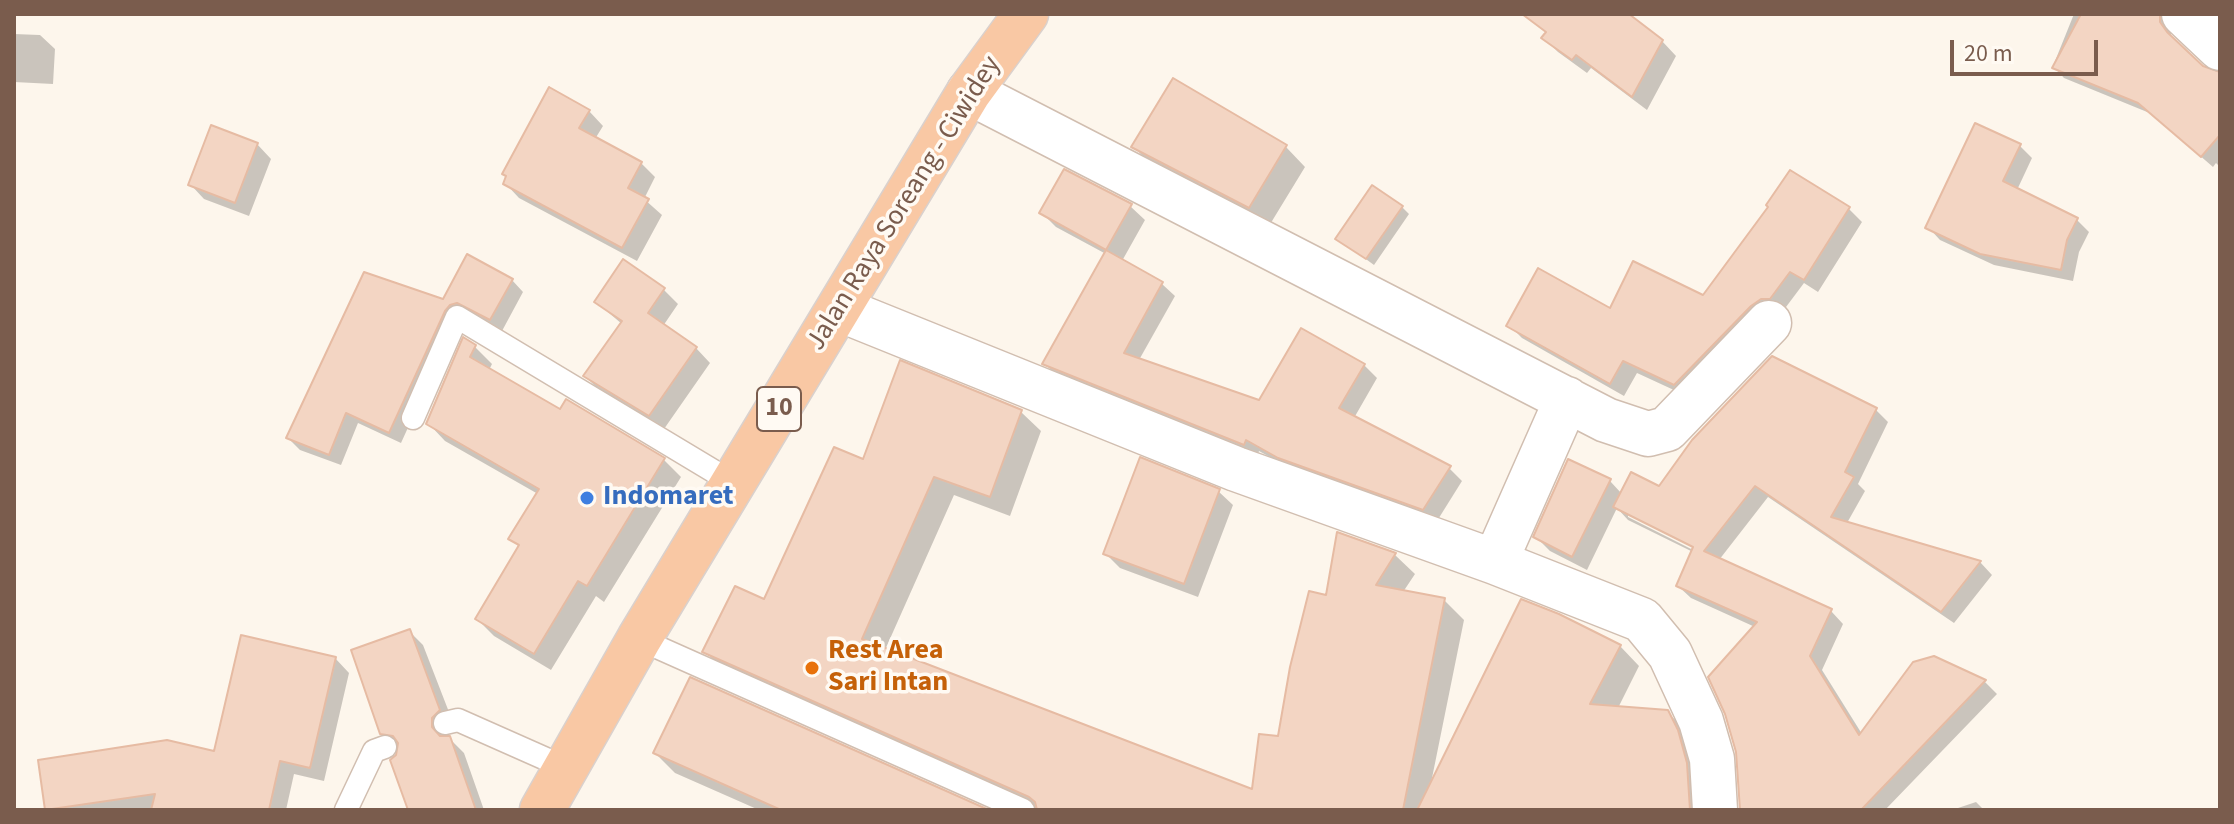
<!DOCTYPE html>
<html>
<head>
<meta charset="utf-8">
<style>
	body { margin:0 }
	#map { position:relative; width:2234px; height:824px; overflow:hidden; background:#fdf6ec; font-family:"Source Sans 3",sans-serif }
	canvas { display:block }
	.frame { position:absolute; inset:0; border:16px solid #7a5c4d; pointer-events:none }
	.scale { position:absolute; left:1950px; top:40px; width:148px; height:36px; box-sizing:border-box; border:4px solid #7a5c4d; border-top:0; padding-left:10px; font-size:24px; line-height:28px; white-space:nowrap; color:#7a5c4d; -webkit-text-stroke:6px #fffaf3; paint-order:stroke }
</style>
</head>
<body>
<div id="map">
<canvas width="2234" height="824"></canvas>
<div class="frame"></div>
<div class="scale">20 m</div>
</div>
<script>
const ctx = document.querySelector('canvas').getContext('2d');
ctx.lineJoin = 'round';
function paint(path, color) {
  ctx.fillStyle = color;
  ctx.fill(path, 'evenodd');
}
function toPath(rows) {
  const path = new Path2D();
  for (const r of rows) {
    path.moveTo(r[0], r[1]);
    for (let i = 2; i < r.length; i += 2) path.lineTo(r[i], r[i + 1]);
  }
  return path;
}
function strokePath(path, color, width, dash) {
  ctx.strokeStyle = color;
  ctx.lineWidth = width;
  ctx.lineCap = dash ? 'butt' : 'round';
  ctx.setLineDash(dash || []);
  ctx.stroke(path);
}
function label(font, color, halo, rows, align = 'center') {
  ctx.font = font + ' "Source Sans 3",sans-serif';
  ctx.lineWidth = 7;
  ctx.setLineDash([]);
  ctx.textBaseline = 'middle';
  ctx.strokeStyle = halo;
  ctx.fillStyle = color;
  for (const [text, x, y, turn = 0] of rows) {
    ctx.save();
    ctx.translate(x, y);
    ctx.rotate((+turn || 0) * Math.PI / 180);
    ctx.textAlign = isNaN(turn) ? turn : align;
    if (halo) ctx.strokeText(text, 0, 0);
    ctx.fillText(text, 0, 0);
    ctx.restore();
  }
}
const shadow = toPath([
	[1535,14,1626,14,1662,41,1676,56,1647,110,1591,68,1587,73,1558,52,1544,38,1552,28],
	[2074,14,2174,14,2170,21,2171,35,2177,44,2202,68,2220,74,2220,167,2216,163,2213,167,2152,114,2064,78,2053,66],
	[14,34,40,35,55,49,53,84,14,82],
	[1174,81,1286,147,1305,167,1269,226,1153,167,1134,147],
	[589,111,603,126,595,139,641,163,655,177,644,199,662,215,637,261,519,198,505,183],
	[257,144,271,159,249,216,204,199,190,184],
	[2020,146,2032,158,2017,190,2077,220,2089,232,2079,252,2073,281,1994,265,1940,240,1928,227],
	[1130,206,1145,220,1122,261,1162,284,1175,296,1139,360,1260,402,1364,365,1377,378,1354,418,1449,468,1462,481,1437,521,1293,470,1259,451,1257,457,1057,376,1044,363,1106,254,1056,227,1042,213],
	[1402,207,1409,214,1374,265,1337,238],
	[1849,209,1862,222,1818,292,1804,283,1783,311,1689,397,1637,373,1624,396,1522,338,1509,325,1704,298],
	[624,262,664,290,678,304,663,326,696,348,710,363,664,429,599,390,585,376,622,324,596,302],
	[512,280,523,292,502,331,471,314,456,322,401,443,358,423,341,465,300,450,288,438,444,301],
	[464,340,475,347,492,364,489,370,560,411,664,460,681,477,604,602,596,596,551,670,494,636,477,619,520,548,511,538,538,494,445,441,428,423],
	[1876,410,1888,422,1858,484,1865,491,1847,523,1980,562,1992,575,1954,623,1768,497,1719,560,1831,611,1843,624,1822,670,1862,734,1984,681,1997,694,1885,810,1740,810,1755,627,1691,598,1678,586,1693,552,1628,520,1617,508,1587,570,1550,551,1536,537,1610,481,1622,494,1660,489],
	[1628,512,1703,550,1701,554,1628,517],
	[1021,412,1041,431,1010,516,954,495,885,650,1254,791,1279,739,1328,597,1339,535,1395,555,1415,574,1403,592,1444,600,1464,620,1431,783,1620,646,1639,666,1618,708,1667,712,1688,732,1708,810,1036,810,725,671,705,652,765,601,864,462],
	[1218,491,1233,505,1198,597,1120,568,1106,554],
	[409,631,423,645,454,725,446,733,445,738,449,738,464,753,484,810,410,810,398,756,399,748,382,733],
	[335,658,349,673,324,781,294,774,286,810,47,810,40,762,215,753],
	[655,753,984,810,759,810,675,773],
	[1976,802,1984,810,1952,810]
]);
const building = toPath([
	[1522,14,1629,14,1663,40,1632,97,1576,55,1572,60,1541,38,1546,32,1522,14],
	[2081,14,2160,14,2160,22,2167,32,2203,66,2220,72,2220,135,2201,157,2138,103,2052,68,2081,14],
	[1173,78,1287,145,1249,208,1131,147,1173,78],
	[549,87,590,110,579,128,642,162,628,188,649,199,622,248,503,184,506,176,502,174,549,87],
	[1975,123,2021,144,2003,181,2078,218,2067,240,2061,270,1980,254,1925,228,1975,123],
	[211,125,258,143,235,203,188,185,211,125],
	[1064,169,1132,204,1106,250,1039,213,1064,169],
	[1790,170,1850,207,1804,280,1790,272,1770,299,1761,299,1751,306,1674,385,1623,361,1610,384,1506,326,1538,268,1610,308,1633,261,1703,295,1768,207,1766,205,1790,170],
	[1372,185,1403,206,1366,259,1335,239,1372,185],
	[1106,250,1163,282,1124,353,1259,400,1301,328,1365,364,1339,408,1451,466,1423,510,1278,458,1246,440,1244,445,1042,364,1106,250],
	[467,254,513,279,490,320,457,303,450,305,445,311,389,433,346,413,329,455,286,438,364,272,443,299,467,254],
	[623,259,665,288,648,313,697,347,649,416,583,376,622,321,594,302,623,259],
	[463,337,476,345,470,357,560,409,566,399,665,458,587,586,578,581,534,654,475,619,519,545,508,539,539,489,426,424,463,337],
	[1772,356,1877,408,1845,472,1854,477,1831,517,1981,561,1941,612,1755,486,1704,551,1832,609,1810,656,1859,735,1913,662,1934,656,1986,680,1861,810,1740,810,1736,752,1725,714,1708,677,1757,622,1676,586,1693,547,1613,507,1631,472,1659,486,1692,440,1772,356],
	[900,360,1022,410,990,497,934,477,862,639,1252,789,1259,734,1278,736,1290,667,1309,591,1326,595,1337,532,1396,553,1376,585,1445,598,1403,810,1037,810,1035,802,1029,797,702,652,735,586,764,599,834,447,863,459,900,360],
	[1140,457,1220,489,1184,584,1103,554,1140,457],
	[1568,459,1611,479,1572,557,1533,537,1568,459],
	[1521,599,1559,614,1621,645,1590,704,1668,710,1678,730,1687,763,1690,810,1417,810,1521,599],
	[410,629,440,710,432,718,432,727,440,736,450,736,476,810,408,810,390,760,396,755,398,743,393,736,380,734,351,650,410,629],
	[241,635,336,657,310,768,280,761,269,810,151,810,155,794,45,810,38,760,167,740,214,751,241,635],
	[690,677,989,810,781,810,653,753,690,677]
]);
const service = toPath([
	[413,418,457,317,735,484],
	[639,639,1023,810],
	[445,723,458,720,564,767],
	[346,810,374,751,385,747]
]);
const minor = toPath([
	[2184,14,2220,48],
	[969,92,1606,420,1648,434,1667,429,1769,323],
	[839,309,1236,469,1495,562,1642,620,1670,654,1701,721,1712,759,1715,810],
	[1495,562,1567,399]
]);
const trunk = toPath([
	[542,810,639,639,969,92,1026,14]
]);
const markers = [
	[587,498,8,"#3f7fe0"],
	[812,668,8,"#e8710a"]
];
const shields = [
	[779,409,44]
];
const shieldNames = [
	["10",779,409]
];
const streetNames = [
	["Jalan Raya Soreang - Ciwidey",905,204,-58]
];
const shopNames = [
	["Indomaret",603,498]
];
const foodNames = [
	["Rest Area",828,652],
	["Sari Intan",828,684]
];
paint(shadow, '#0003');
paint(building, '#f3d5c3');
strokePath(building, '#e6bba3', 2);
strokePath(service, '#d1beb0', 25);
strokePath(minor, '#d1beb0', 47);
strokePath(trunk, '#dad1cd', 47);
strokePath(service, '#fff', 22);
strokePath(minor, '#fff', 44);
strokePath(trunk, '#f9c8a4', 44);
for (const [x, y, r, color] of markers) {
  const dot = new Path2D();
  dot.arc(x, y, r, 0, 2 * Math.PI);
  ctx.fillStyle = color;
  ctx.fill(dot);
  strokePath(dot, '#fffaf3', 3);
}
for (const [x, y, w] of shields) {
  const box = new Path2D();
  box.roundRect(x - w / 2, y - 22, w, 44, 6);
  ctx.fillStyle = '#fffaf3';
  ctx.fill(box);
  strokePath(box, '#7a5c4d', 2);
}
label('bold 26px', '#7a5c4d', null, shieldNames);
label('28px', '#7a5c4d', '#fffaf3', streetNames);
label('bold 28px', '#366cbe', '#fffaf3', shopNames, 'left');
label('bold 28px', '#c56008', '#fffaf3', foodNames, 'left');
</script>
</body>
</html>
